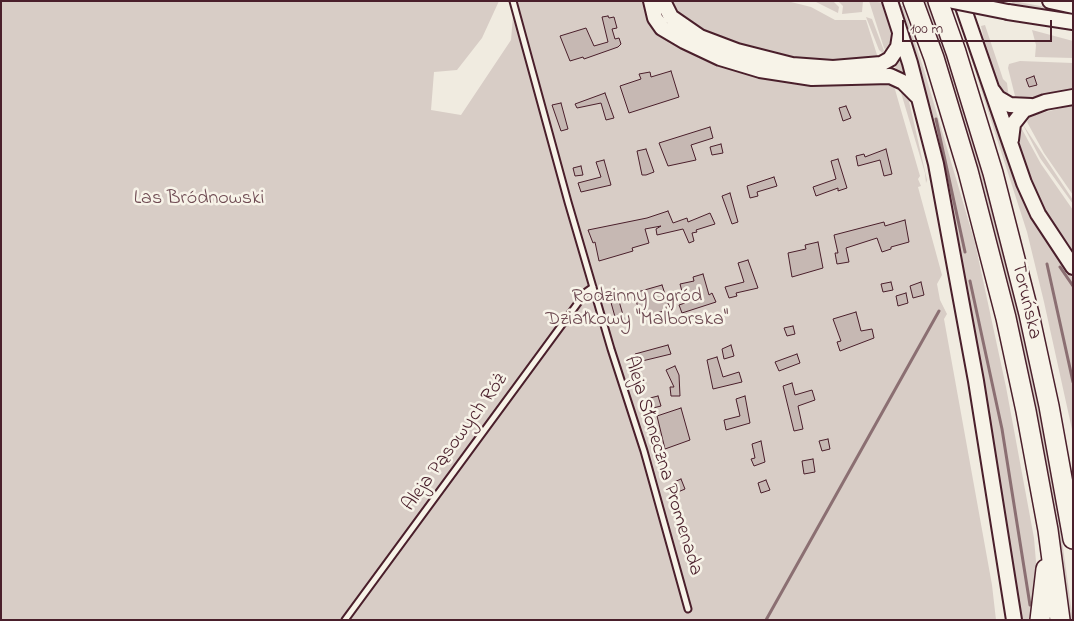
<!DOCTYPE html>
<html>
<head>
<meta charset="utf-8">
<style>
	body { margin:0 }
	#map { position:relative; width:1074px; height:621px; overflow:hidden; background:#f0ebe0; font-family:"Indie Flower",sans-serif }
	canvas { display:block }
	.frame { position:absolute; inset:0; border:2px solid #4a1f2b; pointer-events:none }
	.scale { position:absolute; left:902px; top:20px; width:150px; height:22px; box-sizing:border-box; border:2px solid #4a1f2b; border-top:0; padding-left:6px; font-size:15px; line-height:18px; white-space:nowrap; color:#4a1f2b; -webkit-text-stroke:4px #f7f3e8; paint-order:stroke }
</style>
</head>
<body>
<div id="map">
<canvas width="1074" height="621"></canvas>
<div class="frame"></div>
<div class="scale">100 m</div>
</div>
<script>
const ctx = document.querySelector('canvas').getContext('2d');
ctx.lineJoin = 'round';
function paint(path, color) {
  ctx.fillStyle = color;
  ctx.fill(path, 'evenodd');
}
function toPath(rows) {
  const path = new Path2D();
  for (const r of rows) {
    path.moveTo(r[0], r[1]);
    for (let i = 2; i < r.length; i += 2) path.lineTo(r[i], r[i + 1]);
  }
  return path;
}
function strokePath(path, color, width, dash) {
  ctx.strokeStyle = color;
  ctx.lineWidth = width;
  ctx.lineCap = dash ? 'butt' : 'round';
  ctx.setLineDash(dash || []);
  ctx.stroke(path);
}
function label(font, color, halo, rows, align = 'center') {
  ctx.font = font + ' "Indie Flower",sans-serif';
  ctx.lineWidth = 5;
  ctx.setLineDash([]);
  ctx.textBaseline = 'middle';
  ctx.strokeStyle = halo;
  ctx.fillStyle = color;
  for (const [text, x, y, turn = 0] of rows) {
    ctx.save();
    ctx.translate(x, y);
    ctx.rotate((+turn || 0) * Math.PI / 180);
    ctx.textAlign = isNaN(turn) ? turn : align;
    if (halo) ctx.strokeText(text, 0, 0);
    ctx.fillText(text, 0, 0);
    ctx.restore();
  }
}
const green = toPath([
	[1,1,499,1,482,38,457,70,434,72,431,110,461,115,511,40,513,16,520,13,517,1,645,1,649,22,661,34,757,75,821,85,886,82,887,85,894,86,920,176,918,179,921,186,918,187,942,275,937,284,940,300,947,314,944,319,992,585,996,620,1,620],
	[671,1,787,1,811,7,835,20,866,20,878,58,837,62,794,59,753,50,699,29,680,16],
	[814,1,833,1,839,7,838,13],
	[838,1,863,1,862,12,842,14,843,6],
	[869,1,885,3,896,37,889,54,884,48],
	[924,1,929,1,964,109,996,221,1021,319,1056,497,1073,620,1070,620,1052,498,1037,412,1007,279,975,160],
	[1013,1,1073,12,1073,15,1011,5],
	[898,6,903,6,924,70,975,243,1006,387,1034,538,1038,586,1035,620,1020,620,996,460,933,124],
	[866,17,872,19,886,56,879,50],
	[958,18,961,18,1066,268,1073,279,1073,434,1044,302,1027,232],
	[985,25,1003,79,1007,83,1009,99,1003,94,996,81,987,54,981,26],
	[1032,30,1073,41,1073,58,1035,57,1036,45],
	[901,55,907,77,897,73,894,62],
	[1020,61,1073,63,1073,89,1021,100,1020,96,1015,96,1008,68,1009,64],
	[899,86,908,97,927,180,926,183,925,173],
	[1073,105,1073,195,1044,153,1027,122,1029,118,1038,114],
	[1018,122,1041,164,1073,210,1073,254,1047,215,1036,193,1017,140],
	[1022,123,1073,200,1073,204,1040,158]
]);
const stream = toPath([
	[936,119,965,252],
	[1047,264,1073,382],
	[1060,267,1073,286],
	[970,281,1002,429,1030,605],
	[766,620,939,311]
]);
const building = toPath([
	[608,16,609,18,614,17,617,28,612,29,615,39,619,38,621,44,618,47,584,59,583,57,570,61,560,36,586,28,594,46,608,42,602,17,608,16],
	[671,71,679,97,629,113,620,86,641,79,639,74,650,72,651,77,671,71],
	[1034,76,1037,85,1029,87,1026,79,1034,76],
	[605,93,614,118,606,120,601,103,577,108,575,104,605,93],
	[561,103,568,129,561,131,552,105,561,103],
	[846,106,851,118,843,121,839,108,846,106],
	[710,127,713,138,691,145,696,160,668,166,659,143,710,127],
	[721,144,723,153,712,155,710,147,721,144],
	[646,149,654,172,646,175,642,175,637,151,646,149],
	[886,149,892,174,884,176,880,160,858,166,856,156,864,154,865,157,886,149],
	[838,159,847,188,838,191,838,188,816,196,813,187,836,179,831,161,838,159],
	[604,160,611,185,581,192,578,183,601,177,596,162,604,160],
	[581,166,583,175,575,176,573,168,581,166],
	[774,177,777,186,757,192,758,196,750,198,747,186,774,177],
	[730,193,738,222,732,224,722,196,730,193],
	[668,211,673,223,687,218,688,222,710,213,715,224,696,230,697,232,692,233,694,241,689,243,683,229,657,235,656,229,661,226,645,229,649,243,632,248,633,251,599,261,595,242,593,243,588,230,647,218,668,211],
	[905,220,909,242,891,247,891,249,882,252,877,238,846,248,849,262,837,264,835,253,838,253,834,235,884,222,885,226,905,220],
	[818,242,823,268,792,277,788,253,806,249,805,245,818,242],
	[748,260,758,288,736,293,737,296,729,298,725,287,744,282,738,263,748,260],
	[703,274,709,295,712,293,716,302,682,313,679,305,685,303,680,284,694,281,693,277,703,274],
	[891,282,893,290,883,292,881,284,891,282],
	[921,282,924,295,913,298,910,286,921,282],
	[662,285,670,309,641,318,634,293,662,285],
	[906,293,908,303,898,306,896,296,906,293],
	[617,294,625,322,617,324,610,299,611,296,617,294],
	[856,312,861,331,872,329,874,338,840,351,837,342,841,341,833,319,856,312],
	[793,326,795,334,787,336,784,328,793,326],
	[668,345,671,354,638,362,635,354,668,345],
	[731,345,734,356,724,359,722,349,731,345],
	[797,354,800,363,779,371,775,362,797,354],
	[717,357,723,377,739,372,742,382,713,389,707,360,717,357],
	[675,366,679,375,680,396,671,396,670,387,674,387,666,370,675,366],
	[792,383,795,395,812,390,815,400,798,406,803,429,794,431,783,386,792,383],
	[658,396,661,406,653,408,650,398,658,396],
	[745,396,750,423,726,430,724,420,740,416,736,399,745,396],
	[681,408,690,440,665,449,657,416,681,408],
	[828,439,830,449,822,451,819,441,828,439],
	[761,441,765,462,754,466,751,459,755,458,752,444,761,441],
	[813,459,815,472,804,474,802,461,813,459],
	[681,479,685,489,678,492,674,482,681,479],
	[766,480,770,490,761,493,758,483,766,480]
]);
const lane = toPath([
	[513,1,568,202,611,349,644,451,688,609],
	[345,620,586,292,593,287]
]);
const secondary = toPath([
	[651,1,655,18,662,28,684,41,720,58,760,70,812,78,890,76,903,82,917,96],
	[663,1,671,17,700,37,737,51,792,65,833,68,881,64,890,59,898,47,900,34],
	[890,1,910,63,936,164,976,381,1014,620],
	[961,1,1024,183,1038,214,1073,267],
	[1050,1,1073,6],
	[1008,12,1073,22],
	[993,91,998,98,1010,105,1031,106],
	[1011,140,1013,124,1024,110,1045,102,1073,97]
]);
const highway = toPath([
	[913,1,934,58,968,171,1006,318,1026,411,1048,530,1060,620],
	[938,1,956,52,993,173,1029,314,1049,406,1073,539],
	[1040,620,1046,569]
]);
const secondaryBridge = toPath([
	[953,1,1008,12]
]);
const parkNames = [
	["Las Bródnowski",199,200],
	["Rodzinny Ogród",637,298],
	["Działkowy \"Malborska\"",637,321]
];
const streetNames = [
	["Toruńska",1025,301,77],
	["Aleja Pąsowych Róż",456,443,-54],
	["Aleja Słoneczna Promenada",662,466,73]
];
paint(green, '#d8cdc6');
strokePath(stream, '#8b6f72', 3);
paint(building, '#c6b8b3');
strokePath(building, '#4a1f2b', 1);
strokePath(lane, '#4a1f2b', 9);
strokePath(secondary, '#4a1f2b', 18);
strokePath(highway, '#4a1f2b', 22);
strokePath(lane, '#f7f3e8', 5);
strokePath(secondary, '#f7f3e8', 14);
strokePath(highway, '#f7f3e8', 19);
strokePath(secondaryBridge, '#4a1f2b', 18, []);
strokePath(secondaryBridge, '#f7f3e8', 14);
label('20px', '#6e4a52', '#f7f3e8', parkNames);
label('20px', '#4a1f2b', '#f7f3e8', streetNames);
</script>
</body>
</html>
